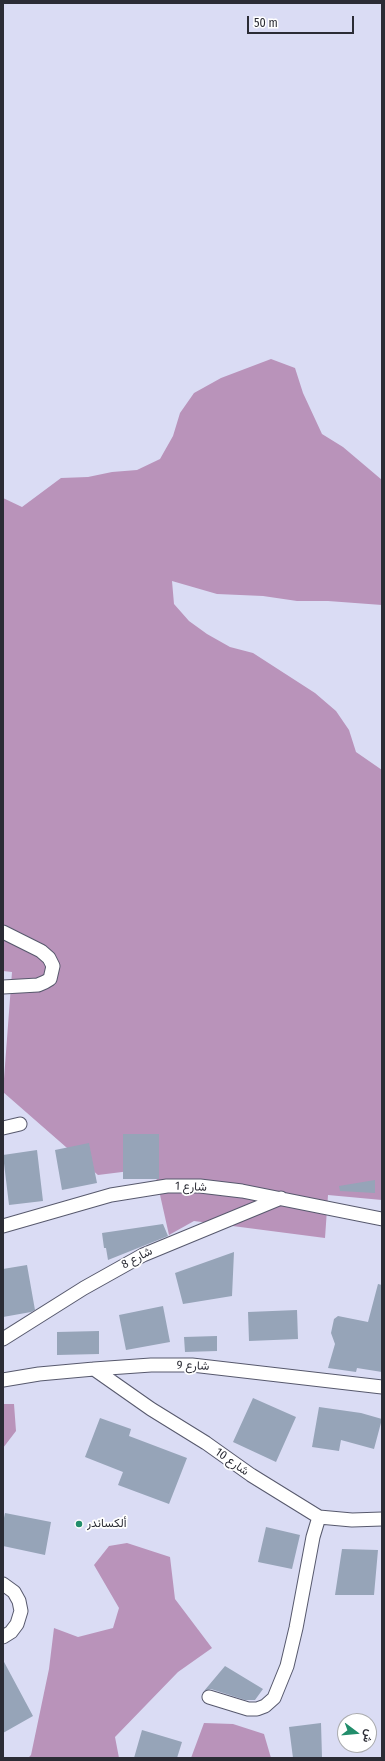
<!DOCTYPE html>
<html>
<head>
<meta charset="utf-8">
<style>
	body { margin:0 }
	#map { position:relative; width:385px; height:1761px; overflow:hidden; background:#dadcf4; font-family:"Fira Sans Condensed",Vazirmatn,sans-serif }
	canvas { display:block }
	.frame { position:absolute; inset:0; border:4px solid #2b2c35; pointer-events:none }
	.north { position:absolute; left:337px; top:1713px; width:40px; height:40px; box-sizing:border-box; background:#fff; border:1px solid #aaabae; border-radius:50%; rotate:106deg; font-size:11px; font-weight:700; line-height:16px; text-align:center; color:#2b2c35 }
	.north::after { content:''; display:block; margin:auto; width:14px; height:18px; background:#228d6b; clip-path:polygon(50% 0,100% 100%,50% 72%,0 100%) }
	.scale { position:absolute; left:247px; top:16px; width:107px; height:18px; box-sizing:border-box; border:2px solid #2b2c35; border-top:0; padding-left:5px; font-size:12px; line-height:14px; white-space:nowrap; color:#2b2c35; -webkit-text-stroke:3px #fff; paint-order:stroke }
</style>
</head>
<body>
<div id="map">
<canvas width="385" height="1761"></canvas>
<div class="frame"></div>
<div class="north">ش</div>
<div class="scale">50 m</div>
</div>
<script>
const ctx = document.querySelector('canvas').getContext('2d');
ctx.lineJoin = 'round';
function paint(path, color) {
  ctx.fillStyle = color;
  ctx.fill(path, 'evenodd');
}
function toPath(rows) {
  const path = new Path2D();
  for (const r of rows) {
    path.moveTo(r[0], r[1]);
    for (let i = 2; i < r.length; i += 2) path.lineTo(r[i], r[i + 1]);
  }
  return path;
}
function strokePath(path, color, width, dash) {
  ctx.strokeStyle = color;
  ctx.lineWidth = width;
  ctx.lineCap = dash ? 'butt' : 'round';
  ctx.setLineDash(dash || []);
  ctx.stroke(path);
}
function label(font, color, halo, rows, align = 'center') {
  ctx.font = font + ' "Fira Sans Condensed",Vazirmatn,sans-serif';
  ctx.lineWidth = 3.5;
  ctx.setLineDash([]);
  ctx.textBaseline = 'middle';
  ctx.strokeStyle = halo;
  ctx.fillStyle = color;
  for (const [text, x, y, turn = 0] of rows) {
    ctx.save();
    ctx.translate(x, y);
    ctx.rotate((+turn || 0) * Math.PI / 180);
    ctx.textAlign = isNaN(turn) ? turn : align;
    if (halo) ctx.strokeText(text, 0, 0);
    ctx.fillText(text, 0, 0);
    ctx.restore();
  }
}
const forest = toPath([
	[271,359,295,368,303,393,322,434,343,447,382,480,382,605,328,601,297,601,263,596,217,594,172,581,174,604,189,621,207,634,230,647,253,653,315,693,336,711,349,730,356,752,382,770,382,1200,328,1195,325,1238,194,1221,169,1235,154,1168,98,1175,3,1092,12,972,3,971,3,498,22,507,61,478,88,477,112,472,137,470,160,459,173,436,180,413,194,393,221,378],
	[3,1404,14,1404,16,1431,3,1448],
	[127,1543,170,1557,175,1599,212,1648,178,1672,115,1737,119,1758,28,1758,31,1755,49,1669,54,1628,78,1637,113,1628,119,1608,94,1565,109,1546],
	[204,1723,233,1724,264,1734,271,1758,191,1758]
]);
const building = toPath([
	[123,1134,159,1134,159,1179,123,1179],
	[89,1143,97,1183,62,1190,55,1150],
	[37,1150,43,1201,9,1205,3,1155],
	[375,1180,375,1193,340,1191,339,1186],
	[163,1224,168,1236,108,1260,106,1248,104,1248,102,1233],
	[234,1252,232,1296,183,1304,175,1273],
	[27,1265,35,1310,31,1312,3,1317,3,1269],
	[378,1284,382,1285,382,1372,357,1368,356,1372,328,1368,335,1344,331,1333,334,1319,338,1316,368,1322],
	[163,1306,170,1342,126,1350,119,1315],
	[297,1310,298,1339,249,1341,248,1312],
	[99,1331,99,1354,57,1355,57,1332],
	[217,1336,217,1351,185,1352,184,1337],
	[253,1398,296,1417,276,1462,233,1442],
	[319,1407,361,1413,382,1419,374,1449,341,1440,339,1451,312,1447],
	[100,1418,131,1429,129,1436,187,1458,169,1504,118,1485,123,1472,85,1457],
	[5,1513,51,1522,45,1555,3,1546,3,1523],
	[266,1527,300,1535,292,1569,258,1562],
	[342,1549,378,1550,374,1595,335,1595],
	[3,1660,33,1716,3,1733],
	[225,1666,263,1689,255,1700,245,1700,211,1689,204,1691],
	[321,1723,322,1757,293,1758,289,1727],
	[142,1730,182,1742,177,1758,134,1758]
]);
const street = toPath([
	[3,932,41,951,49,958,53,966,50,979,45,982,38,985,3,987],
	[3,1128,20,1124],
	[3,1226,111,1195,167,1186,200,1186,242,1191,382,1219],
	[3,1339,84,1288,143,1255,281,1198],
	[94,1369,151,1409,206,1443,251,1475,319,1517,352,1520,382,1519],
	[3,1380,39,1374,94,1369,151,1365,192,1365,382,1387],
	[3,1584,14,1592,19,1601,21,1611,17,1624,11,1632,3,1637],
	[209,1697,248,1709,257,1709,265,1706,274,1698,287,1666,296,1628,313,1537,319,1517]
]);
const markers = [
	[79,1524,4,"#228d6b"]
];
const streetNames = [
	["شارع 1",191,1187,2],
	["شارع 8",137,1258,-28],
	["شارع 9",193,1366,2],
	["شارع 10",232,1462,35]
];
const poiNames = [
	["ألكساندر",87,1524]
];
paint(forest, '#b993ba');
paint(building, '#96a4b8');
strokePath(street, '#57596d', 15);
strokePath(street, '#fff', 13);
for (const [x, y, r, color] of markers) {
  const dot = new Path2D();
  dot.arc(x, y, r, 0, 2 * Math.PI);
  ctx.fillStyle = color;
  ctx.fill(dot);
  strokePath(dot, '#fff', 1.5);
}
label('12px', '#2b2c35', '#fff', streetNames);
label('12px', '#2b2c35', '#fff', poiNames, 'left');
</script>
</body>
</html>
